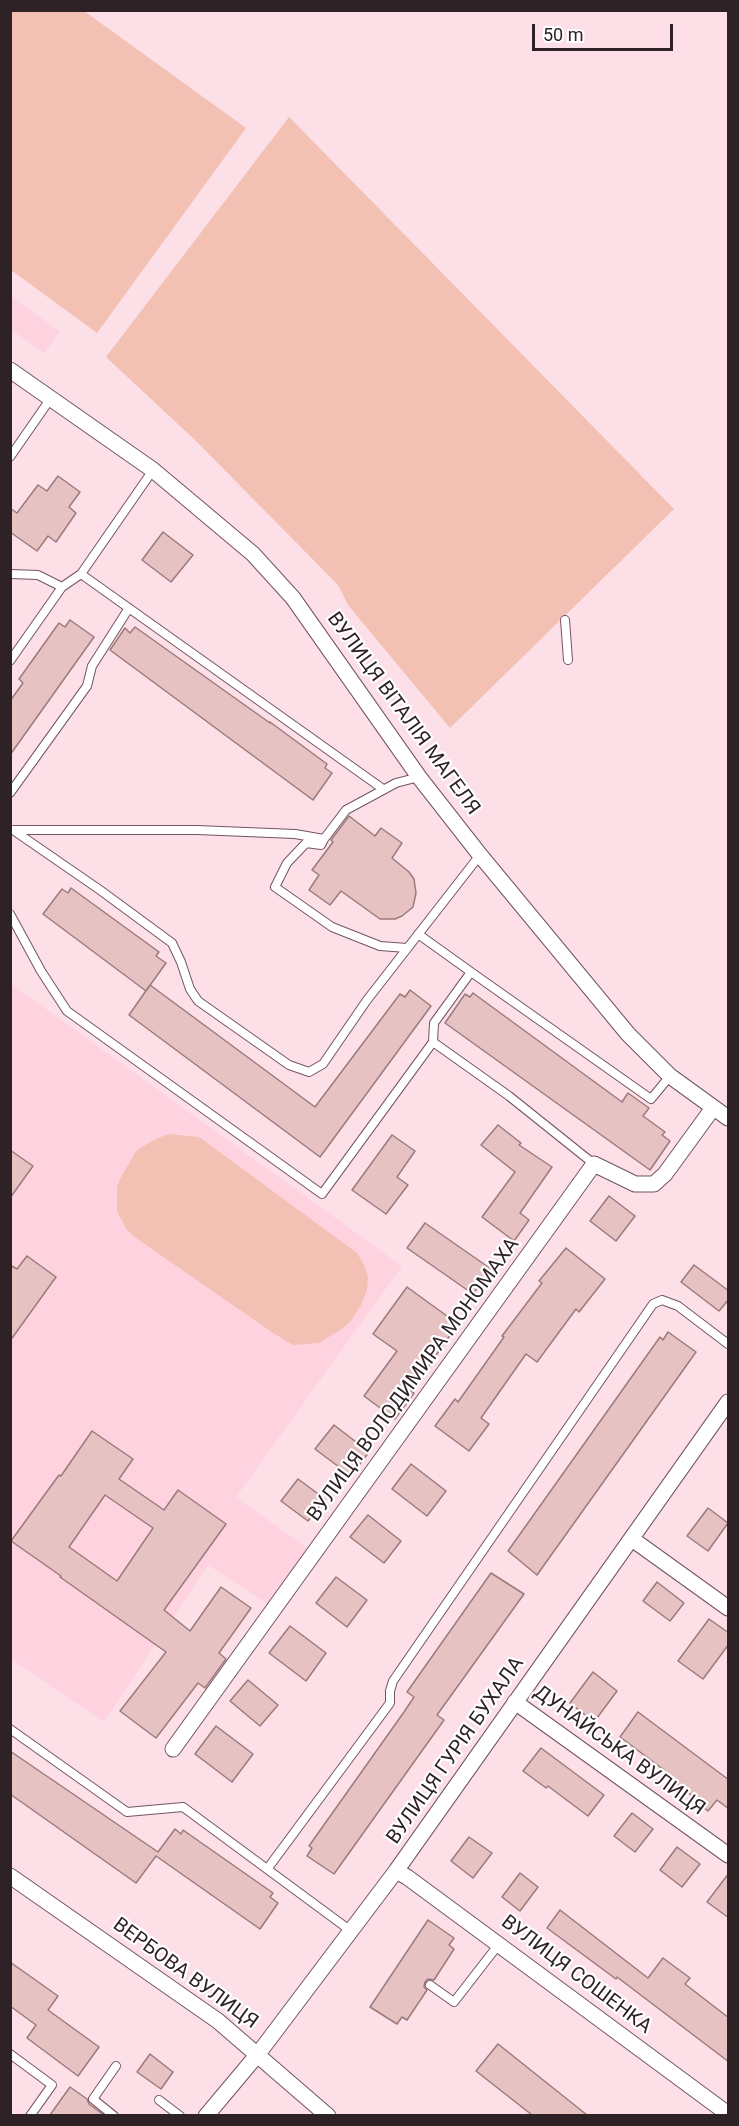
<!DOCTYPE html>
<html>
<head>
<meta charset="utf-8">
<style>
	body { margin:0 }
	#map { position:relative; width:739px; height:2126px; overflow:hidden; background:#fcdfe7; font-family:Roboto,sans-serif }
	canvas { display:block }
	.frame { position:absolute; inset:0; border:12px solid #2f2226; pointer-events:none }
	.scale { position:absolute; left:532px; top:24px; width:141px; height:27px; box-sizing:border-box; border:3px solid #2f2226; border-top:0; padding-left:8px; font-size:18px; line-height:21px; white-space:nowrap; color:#2f2226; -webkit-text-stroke:4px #fff; paint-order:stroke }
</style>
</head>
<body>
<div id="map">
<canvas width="739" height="2126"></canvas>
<div class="frame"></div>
<div class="scale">50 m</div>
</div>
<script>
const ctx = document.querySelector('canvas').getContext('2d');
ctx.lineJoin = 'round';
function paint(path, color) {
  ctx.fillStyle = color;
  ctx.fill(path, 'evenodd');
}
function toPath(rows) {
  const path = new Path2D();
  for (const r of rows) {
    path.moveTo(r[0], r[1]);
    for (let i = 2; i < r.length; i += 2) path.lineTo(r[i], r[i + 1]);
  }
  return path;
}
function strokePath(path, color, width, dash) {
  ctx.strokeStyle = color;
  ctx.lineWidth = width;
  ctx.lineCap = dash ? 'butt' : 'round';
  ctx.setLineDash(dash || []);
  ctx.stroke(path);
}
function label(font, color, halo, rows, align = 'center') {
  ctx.font = font + ' Roboto,sans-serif';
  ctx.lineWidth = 4.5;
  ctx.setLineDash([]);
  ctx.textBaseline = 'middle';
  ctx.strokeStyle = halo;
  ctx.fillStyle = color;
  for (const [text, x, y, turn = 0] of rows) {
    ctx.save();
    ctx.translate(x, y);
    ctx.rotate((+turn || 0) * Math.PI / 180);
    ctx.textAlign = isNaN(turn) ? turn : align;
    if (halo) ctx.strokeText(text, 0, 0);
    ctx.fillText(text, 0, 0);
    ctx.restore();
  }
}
const built = toPath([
	[11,296,60,332,44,353,11,330],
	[10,983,402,1266,236,1497,307,1548,269,1605,208,1565,104,1722,11,1659]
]);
const green = toPath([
	[11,10,84,11,246,128,97,333,11,270],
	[289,117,674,509,450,728,348,605,338,585,195,440,106,357],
	[168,1134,199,1137,357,1253,364,1265,368,1277,367,1290,361,1305,350,1322,340,1330,319,1343,293,1345,273,1333,136,1238,126,1229,117,1211,117,1187,121,1177,136,1151,152,1141]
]);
const building = toPath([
	[58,476,80,492,69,507,76,513,56,542,48,536,37,551,10,532,10,508,17,513,38,485,47,491,58,476],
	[163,532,193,555,171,582,142,560,163,532],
	[70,620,94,637,10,755,10,701,23,683,19,679,59,623,65,627,70,620],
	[135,627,270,723,270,722,327,764,325,768,332,773,313,800,110,650,125,628,130,633,135,627],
	[349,816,375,836,381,828,402,843,392,858,409,872,414,879,416,893,413,907,402,916,395,919,380,919,341,891,330,905,309,890,319,875,312,870,333,842,331,840,349,816],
	[71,888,159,952,156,956,166,963,146,991,43,914,62,889,68,893,71,888],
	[150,985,315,1107,400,994,405,997,410,990,431,1006,320,1157,129,1015,150,985],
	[473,993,622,1102,628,1093,649,1108,643,1116,665,1132,662,1135,670,1141,650,1170,445,1023,465,994,470,997,473,993],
	[498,1125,521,1143,519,1145,552,1167,520,1213,529,1220,514,1241,482,1217,515,1172,481,1145,498,1125],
	[392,1135,415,1151,397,1177,408,1185,386,1214,352,1190,392,1135],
	[10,1150,33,1166,10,1198,10,1150],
	[609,1196,635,1216,616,1241,590,1221,609,1196],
	[425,1223,491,1269,473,1294,407,1248,425,1223],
	[566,1248,605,1279,579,1312,576,1309,537,1362,526,1354,481,1418,489,1424,469,1451,435,1426,455,1399,458,1402,504,1337,502,1336,542,1283,539,1281,566,1248],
	[27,1256,56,1277,10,1341,10,1265,17,1269,27,1256],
	[694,1265,729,1291,729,1299,719,1311,681,1282,694,1265],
	[407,1287,458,1324,411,1391,414,1393,395,1419,364,1396,397,1351,373,1334,407,1287],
	[668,1332,696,1352,537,1575,508,1551,660,1337,663,1340,668,1332],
	[334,1425,369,1452,351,1476,315,1449,334,1425],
	[92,1431,133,1459,119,1479,164,1510,178,1490,226,1524,164,1610,190,1631,221,1587,251,1608,219,1653,226,1659,205,1688,198,1683,156,1738,120,1711,166,1652,60,1577,61,1576,11,1541,59,1475,61,1476,92,1431],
	[105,1495,153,1528,117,1581,69,1547,105,1495],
	[411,1464,446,1491,427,1516,392,1489,411,1464],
	[298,1479,325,1499,308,1521,281,1501,298,1479],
	[708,1508,728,1523,708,1551,687,1536,708,1508],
	[368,1515,401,1541,384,1563,350,1537,368,1515],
	[491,1573,524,1594,437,1715,444,1720,334,1874,307,1856,312,1848,309,1846,404,1712,414,1697,407,1692,491,1573],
	[336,1577,367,1600,347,1627,316,1603,336,1577],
	[657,1582,684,1603,670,1621,643,1601,657,1582],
	[709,1619,729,1633,729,1644,703,1679,678,1661,709,1619],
	[290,1626,326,1653,306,1681,269,1653,290,1626],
	[593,1672,617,1691,594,1722,570,1703,593,1672],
	[248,1680,278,1705,260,1726,230,1701,248,1680],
	[638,1712,729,1780,729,1809,717,1800,708,1811,694,1800,695,1798,662,1773,664,1770,620,1737,638,1712],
	[216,1726,253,1754,232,1782,195,1754,216,1726],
	[541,1748,604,1795,588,1816,548,1786,546,1788,523,1771,541,1748],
	[10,1751,158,1852,175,1829,181,1834,183,1830,273,1893,270,1897,278,1903,260,1929,156,1856,136,1883,10,1794,10,1751],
	[632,1813,653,1829,635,1852,614,1836,632,1813],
	[469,1837,492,1853,473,1878,451,1861,469,1837],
	[677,1847,700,1864,682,1887,660,1870,677,1847],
	[520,1873,538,1887,520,1911,502,1897,520,1873],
	[729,1873,729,1918,707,1902,729,1873],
	[560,1910,648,1978,663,1958,690,1978,685,1984,729,2018,729,2062,617,1977,616,1979,547,1928,560,1910],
	[428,1920,454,1938,449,1945,454,1949,434,1980,428,1979,425,1982,424,1987,427,1990,407,2020,402,2017,397,2024,370,2007,428,1920],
	[10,1962,58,1996,48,2010,99,2047,78,2076,27,2038,36,2025,10,2006,10,1962],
	[498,2044,587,2115,532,2115,476,2071,498,2044],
	[150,2054,173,2072,161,2089,137,2072,150,2054],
	[70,2087,87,2099,89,2104,104,2115,50,2115,70,2087]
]);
const lane = toPath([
	[10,457,51,398],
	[10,574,38,575,62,587,81,574,153,470],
	[81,574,383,789],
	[565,620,568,660],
	[10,661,62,587],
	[10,793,87,686,92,666,129,608],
	[13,830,100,890,172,943,181,962,190,989,198,1001,289,1065,309,1072,323,1064,367,1000,480,855],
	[15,830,197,830,295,834,324,839,346,810,396,783,419,777],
	[324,839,321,845,306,843,287,863,275,887,332,927,380,946,407,948],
	[10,914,41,971,67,1011,322,1194,433,1042,509,1096,594,1164],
	[418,934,471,972,434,1023,433,1042],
	[471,972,651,1099,670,1076],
	[10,1729,127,1812,183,1807,351,1931],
	[268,1868,390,1703,390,1691,393,1681,653,1304,662,1300,678,1306,728,1344],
	[430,1985,454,2002,499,1944],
	[10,2054,52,2085,30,2116],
	[159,2100,180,2116],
	[114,2116,93,2099,116,2066]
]);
const street = toPath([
	[10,370,153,470,253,554,293,598,419,777,480,855,628,1034,670,1076,728,1118],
	[632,1539,728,1608],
	[515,1702,728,1855],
	[173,1749,594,1164,635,1184,654,1184,665,1174,713,1108],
	[396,1871,407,1877,728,2114],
	[10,1876,218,2021,328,2116],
	[206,2116,258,2054,396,1871,728,1402]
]);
const streetNames = [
	["ВУЛИЦЯ ВІТАЛІЯ МАГЕЛЯ",403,714,54],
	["ВУЛИЦЯ ВОЛОДИМИРА МОНОМАХА",414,1380,-54],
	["ВУЛИЦЯ ГУРІЯ БУХАЛА",456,1751,-55],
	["ДУНАЙСЬКА ВУЛИЦЯ",619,1751,36],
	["ВЕРБОВА ВУЛИЦЯ",185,1974,36],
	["ВУЛИЦЯ СОШЕНКА",576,1975,37]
];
paint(built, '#ffd2e0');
paint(green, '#f2c1b4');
paint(building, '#e7c2c3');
strokePath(building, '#9c7a7b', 1.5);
strokePath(lane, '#73555f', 10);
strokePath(street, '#73555f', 17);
strokePath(lane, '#fff', 8);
strokePath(street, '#fff', 15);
label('20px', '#2f2226', '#fff', streetNames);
</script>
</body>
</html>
